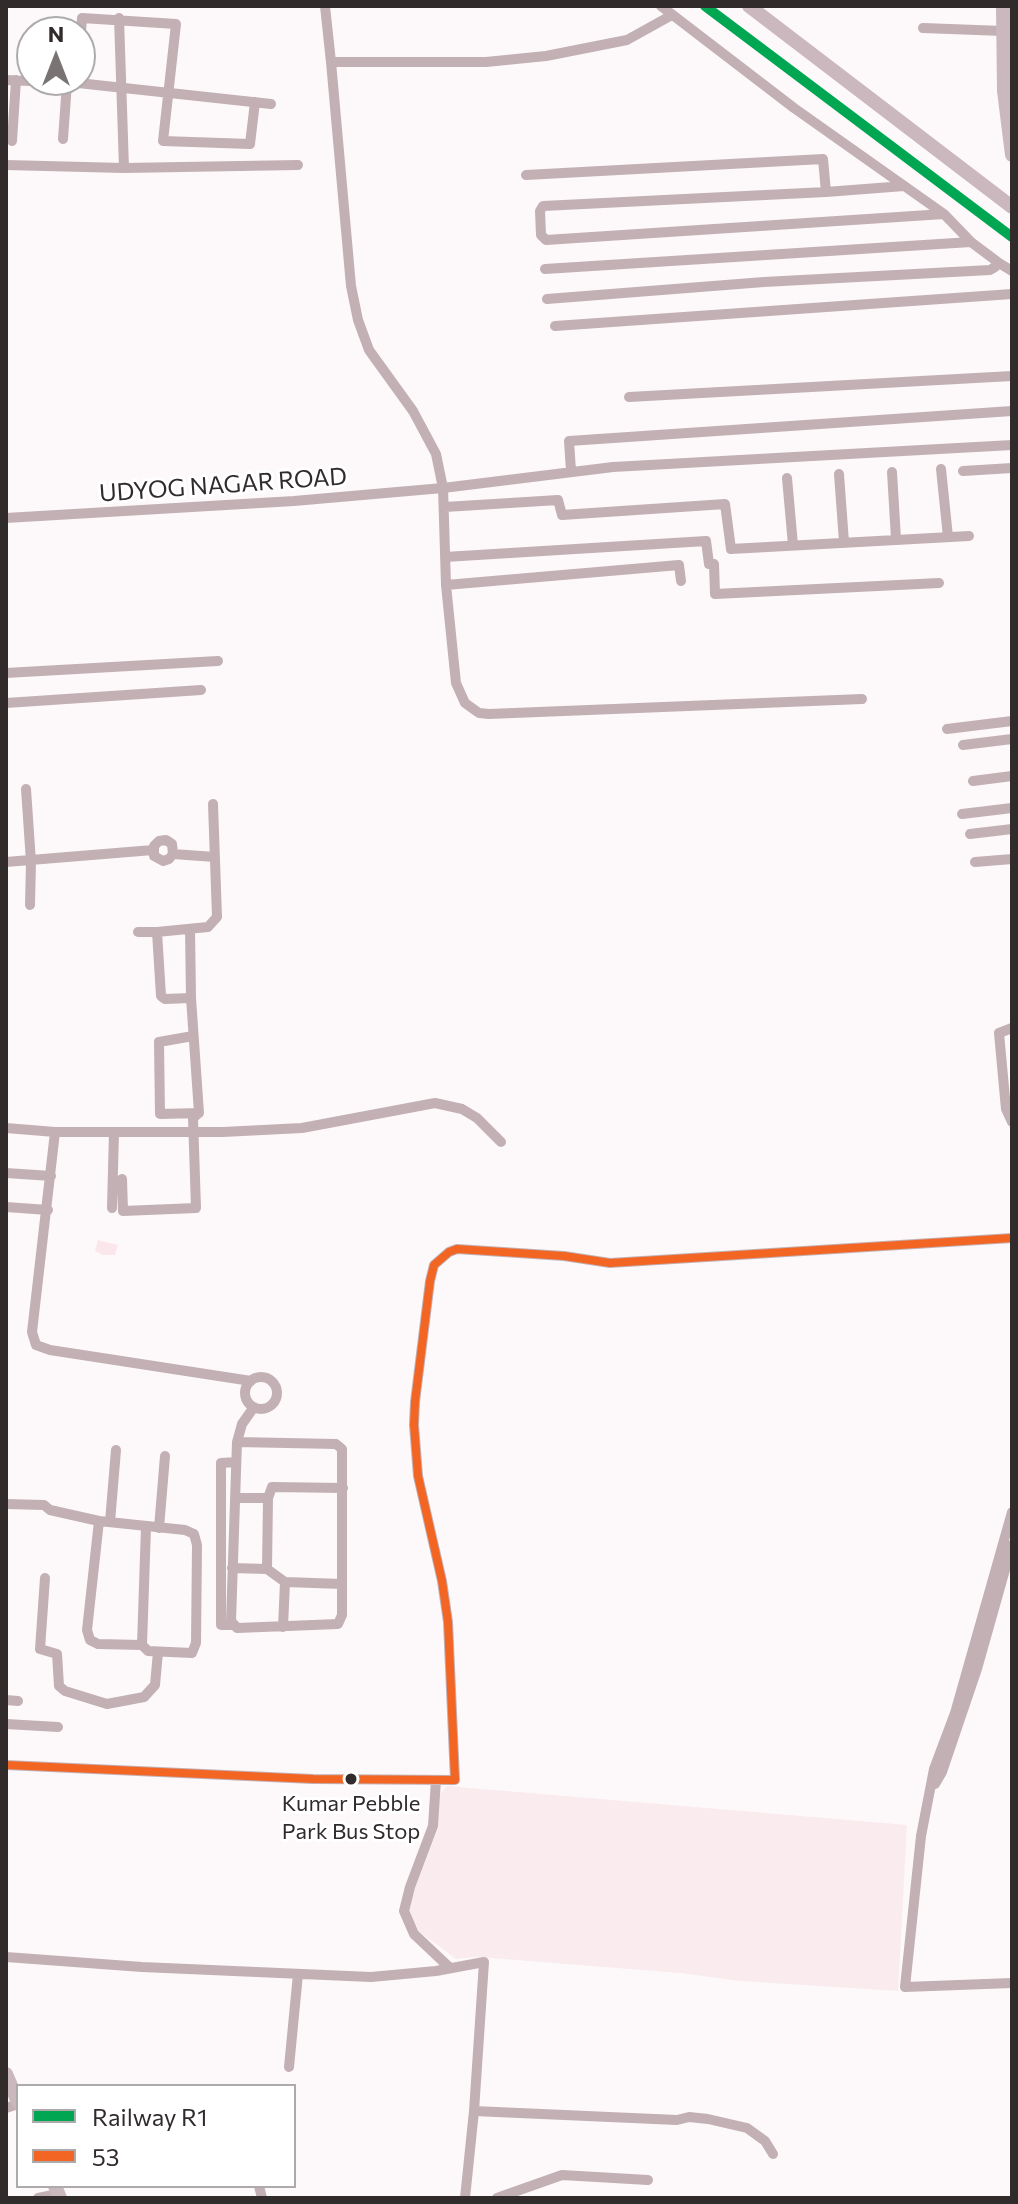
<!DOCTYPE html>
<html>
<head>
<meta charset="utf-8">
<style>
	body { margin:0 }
	#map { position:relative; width:1018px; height:2204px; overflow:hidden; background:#fdf9fa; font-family:Commissioner,sans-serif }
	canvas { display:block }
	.frame { position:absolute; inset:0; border:8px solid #322b2c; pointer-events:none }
	.legend { position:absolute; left:16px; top:2084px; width:280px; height:104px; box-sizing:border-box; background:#fff; border:2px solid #adaaab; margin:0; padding:10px 14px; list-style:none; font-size:24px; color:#322b2c }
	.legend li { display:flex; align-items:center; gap:16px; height:40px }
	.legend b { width:40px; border:2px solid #adaaab }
	.north { position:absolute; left:16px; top:16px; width:80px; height:80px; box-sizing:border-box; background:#fff; border:2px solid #adaaab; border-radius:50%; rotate:0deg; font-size:22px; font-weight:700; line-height:32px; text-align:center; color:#322b2c }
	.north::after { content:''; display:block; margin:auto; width:28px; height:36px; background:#797374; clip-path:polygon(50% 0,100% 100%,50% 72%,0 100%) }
</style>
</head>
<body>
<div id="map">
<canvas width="1018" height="2204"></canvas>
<div class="frame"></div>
<ul class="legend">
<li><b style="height:10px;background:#00a651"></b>Railway R1</li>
<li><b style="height:10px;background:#f26522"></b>53</li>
</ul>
<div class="north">N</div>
</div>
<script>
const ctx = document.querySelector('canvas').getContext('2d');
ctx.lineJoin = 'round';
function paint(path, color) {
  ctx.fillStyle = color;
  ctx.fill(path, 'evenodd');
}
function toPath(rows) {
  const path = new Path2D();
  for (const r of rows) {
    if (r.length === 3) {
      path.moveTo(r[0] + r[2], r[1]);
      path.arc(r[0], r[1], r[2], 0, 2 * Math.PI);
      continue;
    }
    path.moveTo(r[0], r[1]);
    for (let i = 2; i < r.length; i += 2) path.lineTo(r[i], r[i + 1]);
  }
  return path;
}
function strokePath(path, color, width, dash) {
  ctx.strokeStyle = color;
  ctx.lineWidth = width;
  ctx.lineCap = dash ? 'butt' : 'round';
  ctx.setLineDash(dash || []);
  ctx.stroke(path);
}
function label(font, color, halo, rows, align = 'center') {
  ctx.font = font + ' Commissioner,sans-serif';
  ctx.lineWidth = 6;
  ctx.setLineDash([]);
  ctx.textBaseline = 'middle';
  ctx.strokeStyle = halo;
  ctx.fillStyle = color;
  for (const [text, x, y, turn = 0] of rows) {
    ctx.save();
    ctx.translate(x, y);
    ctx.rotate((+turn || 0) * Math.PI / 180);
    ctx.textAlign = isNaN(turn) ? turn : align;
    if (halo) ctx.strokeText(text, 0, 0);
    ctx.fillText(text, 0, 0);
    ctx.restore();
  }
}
const built = toPath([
	[447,1786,907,1825,898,1991,740,1981,680,1973,478,1957,456,1959,420,1932,407,1909,438,1829,440,1794]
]);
const green = toPath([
	[98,1240,118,1245,115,1255,103,1255,95,1251]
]);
const street = toPath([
	[325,6,331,62,486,62,546,56,627,40,672,15],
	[119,18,124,168],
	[923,28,1003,31],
	[80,46,82,18,176,24,163,141,250,144,255,102],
	[331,62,351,286,358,320,369,350,413,411,436,454,443,488,446,585,452,644,456,683,465,703,479,713,489,714,862,699],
	[6,80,78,83,271,104],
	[63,139,67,83],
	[12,141,16,80],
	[6,165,124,168,298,165],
	[526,175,823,159,826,192,543,206,540,211,541,235,546,240,944,214,794,108,661,6],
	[826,192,904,186],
	[999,263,1012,271],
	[545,269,971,242,944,214],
	[547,299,764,282,990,270,995,267,999,263,971,242],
	[555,326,1012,294],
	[629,397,1012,376],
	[941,469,948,537],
	[571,471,569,441,1012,411],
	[963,471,1012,468],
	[892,472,896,539],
	[839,474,844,542],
	[787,478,793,545],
	[445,507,558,500,562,515,725,504,731,549,969,536],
	[6,518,294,501,443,488,613,467,1012,445],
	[445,557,706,541,709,564,714,564,715,594,939,583],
	[446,585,679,565,681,581],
	[6,673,218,661],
	[6,703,201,690],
	[947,729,1012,721],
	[963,745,1012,739],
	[973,781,1012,776],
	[26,789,31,862,30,905],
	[962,814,1012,808],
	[970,834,1012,829],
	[173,854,172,844,166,840,159,841,154,846,154,856,163,861,169,859,173,854,215,857],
	[6,862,153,850],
	[975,862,1012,859],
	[190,929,191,998],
	[157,932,208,927,217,917,213,804],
	[1012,1028,999,1033,1006,1109,1012,1122],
	[193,1036,159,1042,160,1114,199,1113],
	[6,1128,55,1132,223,1132,302,1128,435,1103,462,1109,477,1118,501,1142],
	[55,1132,32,1332,36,1345,50,1350,251,1381],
	[6,1173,51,1176],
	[122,1179,123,1211,196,1208,193,1118,199,1113,191,998,165,999,161,996,157,932,138,932],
	[6,1207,48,1210],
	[112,1208,114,1132],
	[261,1393,16],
	[237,1442,336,1444,342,1449,342,1615,338,1624,237,1628,231,1621,237,1442,242,1424,254,1407],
	[235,1498,268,1498],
	[6,1504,44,1505,50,1510,99,1521,185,1530,194,1534,197,1545,196,1643,192,1653,148,1651,142,1645,146,1527],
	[1012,1512,955,1713,934,1769,921,1836,905,1987,1012,1983],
	[99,1521,87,1630,90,1640,98,1644,142,1645],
	[110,1522,116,1450],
	[159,1528,165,1456],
	[232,1568,267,1569,285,1582,342,1584],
	[267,1569,268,1498,272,1487,343,1488],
	[45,1578,40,1649,57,1654,59,1686,65,1691,107,1704,144,1697,155,1685,158,1652],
	[233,1625,221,1625,221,1463,236,1462],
	[283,1627,285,1582],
	[6,1700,18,1701],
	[6,1724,58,1727],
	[6,1765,313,1779,455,1780,448,1622,442,1581,418,1476,414,1425,415,1402,430,1281,434,1265,449,1252,457,1249,564,1256,610,1263,1012,1238],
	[436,1780,433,1826,410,1887,404,1911,414,1934,450,1968],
	[935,1784,942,1772,977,1669,1012,1545],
	[6,1957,142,1967,371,1977,436,1971,484,1962,474,2111,677,2120,689,2117,708,2119,747,2128,765,2141,773,2154],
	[289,2067,298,1974],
	[6,2108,18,2104],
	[259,2186,262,2198],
	[38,2198,58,2194],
	[465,2198,474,2111],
	[497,2198,562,2175,648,2180]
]);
const secondary = toPath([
	[749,6,1012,207],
	[1003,6,1004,91,1012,155],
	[6,2074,18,2102],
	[55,2186,60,2198]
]);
const rail = toPath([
	[705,6,1012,237]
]);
const bus1 = toPath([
	[6,1765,313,1779,455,1780,448,1622,442,1581,418,1476,414,1425,415,1402,430,1281,434,1265,449,1252,457,1249,564,1256,610,1263,1012,1238]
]);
const rail1 = toPath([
	[705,6,1012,237]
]);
const markers = [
	[351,1779,7,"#322b2c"]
];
const busNames = [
	["Kumar Pebble",351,1804],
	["Park Bus Stop",351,1832]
];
const streetNames = [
	["UDYOG NAGAR ROAD",223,485,-4]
];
paint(built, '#faebee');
paint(green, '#fbe6eb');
strokePath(street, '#c3b0b4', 10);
strokePath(secondary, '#cbb8be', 14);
strokePath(rail, '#c2b8ba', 6);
strokePath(rail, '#fff', 3, [9]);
strokePath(bus1, '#f26522', 8);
strokePath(rail1, '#00a651', 10);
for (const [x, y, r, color] of markers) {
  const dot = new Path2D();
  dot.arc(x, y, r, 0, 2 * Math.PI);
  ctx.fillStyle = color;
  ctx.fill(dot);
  strokePath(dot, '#fff', 3);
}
label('22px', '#322b2c', '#fff', busNames);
label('24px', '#322b2c', '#fff', streetNames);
</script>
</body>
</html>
